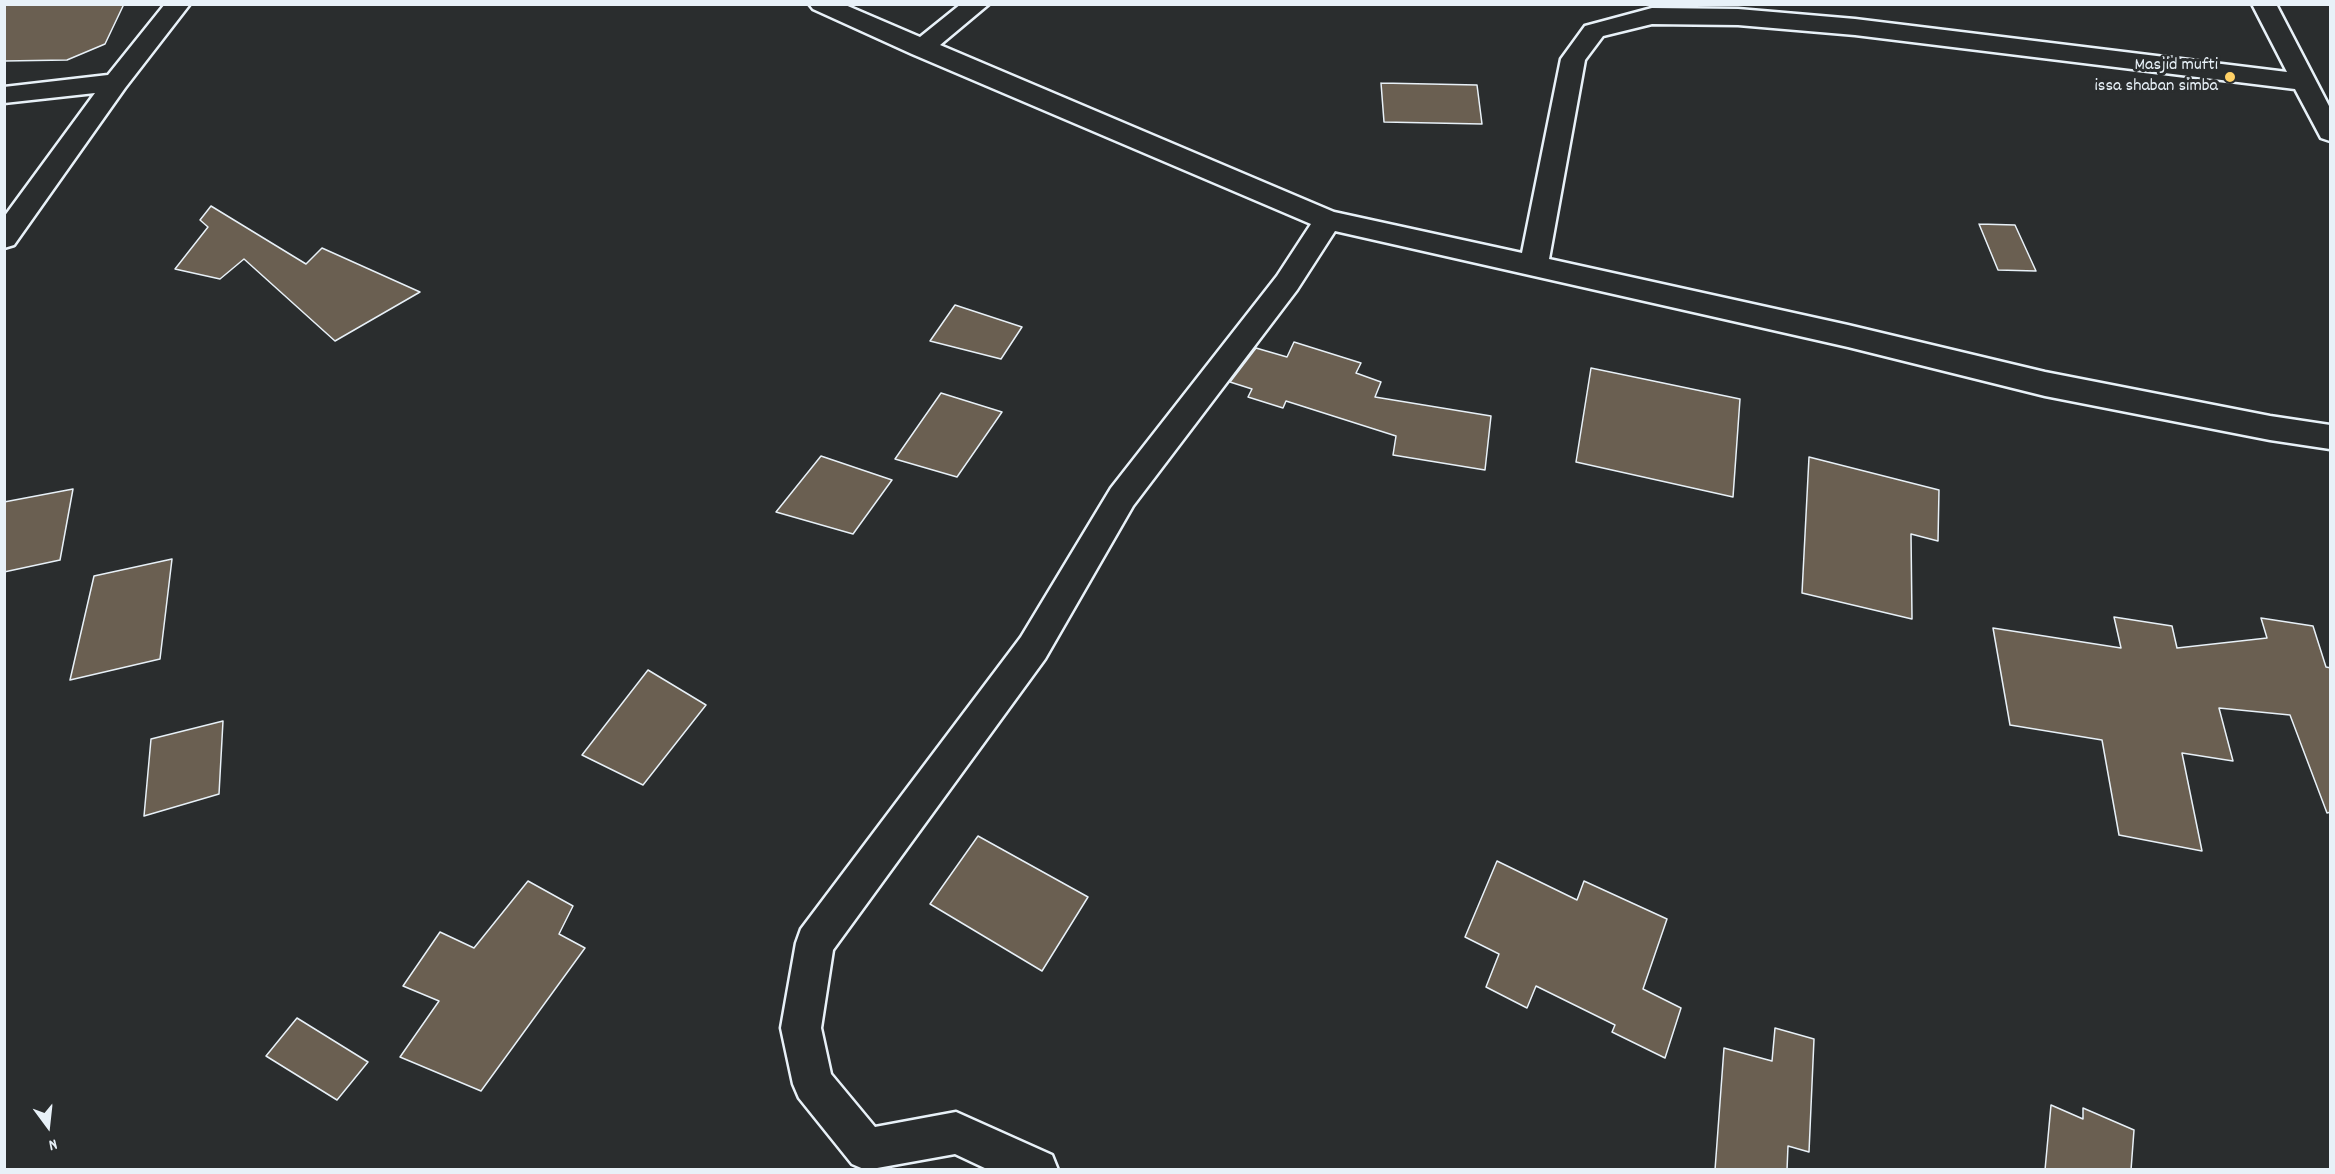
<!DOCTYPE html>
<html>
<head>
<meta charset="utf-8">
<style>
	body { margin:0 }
	#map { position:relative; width:2335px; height:1174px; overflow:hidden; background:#2a2d2e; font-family:Dekko,sans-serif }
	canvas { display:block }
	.frame { position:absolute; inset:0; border:6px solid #e8f1f8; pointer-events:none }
	.north { position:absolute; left:18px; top:1096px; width:60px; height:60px; -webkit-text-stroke:4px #2a2d2e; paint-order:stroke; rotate:165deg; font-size:16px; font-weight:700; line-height:24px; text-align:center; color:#e8f1f8 }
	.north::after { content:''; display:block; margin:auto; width:21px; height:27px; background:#e8f1f8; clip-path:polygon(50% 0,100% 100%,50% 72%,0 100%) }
</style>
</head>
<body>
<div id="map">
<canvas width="2335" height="1174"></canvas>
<div class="frame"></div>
<div class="north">N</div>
</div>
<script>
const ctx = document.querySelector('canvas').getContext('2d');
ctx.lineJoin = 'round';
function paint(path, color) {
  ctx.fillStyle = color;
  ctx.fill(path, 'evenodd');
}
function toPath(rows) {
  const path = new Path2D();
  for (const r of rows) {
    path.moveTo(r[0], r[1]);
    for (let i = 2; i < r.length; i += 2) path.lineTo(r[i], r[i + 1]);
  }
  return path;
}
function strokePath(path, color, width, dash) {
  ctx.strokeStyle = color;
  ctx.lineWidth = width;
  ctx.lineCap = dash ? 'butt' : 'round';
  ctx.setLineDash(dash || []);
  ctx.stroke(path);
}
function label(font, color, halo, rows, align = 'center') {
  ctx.font = font + ' Dekko,sans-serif';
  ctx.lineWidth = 6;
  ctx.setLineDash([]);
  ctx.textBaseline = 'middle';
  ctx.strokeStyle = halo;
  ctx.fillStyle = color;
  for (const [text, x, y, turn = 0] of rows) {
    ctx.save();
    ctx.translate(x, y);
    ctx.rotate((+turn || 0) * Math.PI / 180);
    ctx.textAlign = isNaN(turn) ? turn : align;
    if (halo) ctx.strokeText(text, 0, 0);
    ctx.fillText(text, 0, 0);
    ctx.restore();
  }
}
const building = toPath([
	[4,4,124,4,105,44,67,60,4,61,4,4],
	[1381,83,1477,85,1482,124,1384,122,1381,83],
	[211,206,306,264,322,248,420,292,335,341,244,259,220,279,175,269,208,227,200,220,211,206],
	[1979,224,2015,225,2036,271,1998,270,1979,224],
	[955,305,1022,327,1001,359,930,341,955,305],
	[1294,342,1361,363,1356,373,1381,382,1375,397,1491,416,1485,470,1393,455,1396,436,1286,401,1283,408,1248,397,1252,389,1230,382,1256,348,1287,357,1294,342],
	[1591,368,1740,399,1733,497,1576,462,1591,368],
	[941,393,1002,412,957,477,895,459,941,393],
	[821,456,892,480,853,534,776,512,821,456],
	[1809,457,1939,490,1938,541,1911,534,1912,619,1802,593,1809,457],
	[73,489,60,560,4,572,4,502,73,489],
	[172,559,160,659,70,680,94,576,172,559],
	[2114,617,2172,626,2177,648,2267,638,2261,618,2313,626,2326,667,2331,668,2331,812,2327,813,2290,715,2219,708,2233,761,2182,753,2202,851,2119,835,2102,740,2010,725,1993,628,2121,648,2114,617],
	[648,670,706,705,643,785,582,755,648,670],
	[223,721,219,794,144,816,151,739,223,721],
	[978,836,1088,897,1042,971,930,904,978,836],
	[1497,861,1577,900,1584,881,1667,919,1643,989,1681,1008,1665,1058,1612,1032,1615,1025,1536,986,1527,1008,1486,987,1499,954,1465,937,1497,861],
	[528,881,573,906,559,934,585,948,481,1091,400,1057,439,1001,403,986,440,932,474,948,528,881],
	[297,1018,368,1062,337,1100,266,1056,297,1018],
	[1775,1028,1814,1039,1809,1152,1788,1146,1787,1170,1715,1170,1724,1048,1772,1061,1775,1028],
	[2051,1105,2083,1119,2083,1108,2134,1130,2131,1170,2045,1170,2051,1105]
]);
const minor = toPath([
	[165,4,190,4,125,88,14,245,4,248,4,217,95,93,4,103,4,87,108,75,165,4],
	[809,4,843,4,920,37,961,4,989,4,940,45,1334,212,1522,253,1561,59,1585,26,1652,8,1738,9,1855,19,2287,72,2252,4,2276,4,2330,108,2330,141,2321,138,2295,89,1855,35,1738,25,1652,24,1603,36,1585,60,1549,259,1848,325,2045,372,2270,416,2330,425,2330,449,2270,440,2045,396,1848,347,1335,231,1297,290,1133,506,1045,659,833,950,821,1028,831,1074,875,1127,956,1112,1052,1155,1058,1170,989,1170,955,1154,866,1170,852,1164,799,1098,793,1084,781,1028,796,943,801,929,1021,637,1111,488,1277,276,1311,224,912,54,813,9,809,4]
]);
const markers = [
	[2230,77,6,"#ffd166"]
];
const farPoinames = [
	["Masjid mufti",2218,67],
	["issa shaban simba",2218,88]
];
paint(building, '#6a5f51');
strokePath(building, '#e8f1f8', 1.5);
strokePath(minor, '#e8f1f8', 5);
paint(minor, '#2a2d2e');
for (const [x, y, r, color] of markers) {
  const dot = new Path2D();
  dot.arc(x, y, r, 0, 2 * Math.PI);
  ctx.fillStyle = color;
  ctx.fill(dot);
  strokePath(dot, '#2a2d2e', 2);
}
label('18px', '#e8f1f8', '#2a2d2e', farPoinames, 'right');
</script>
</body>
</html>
